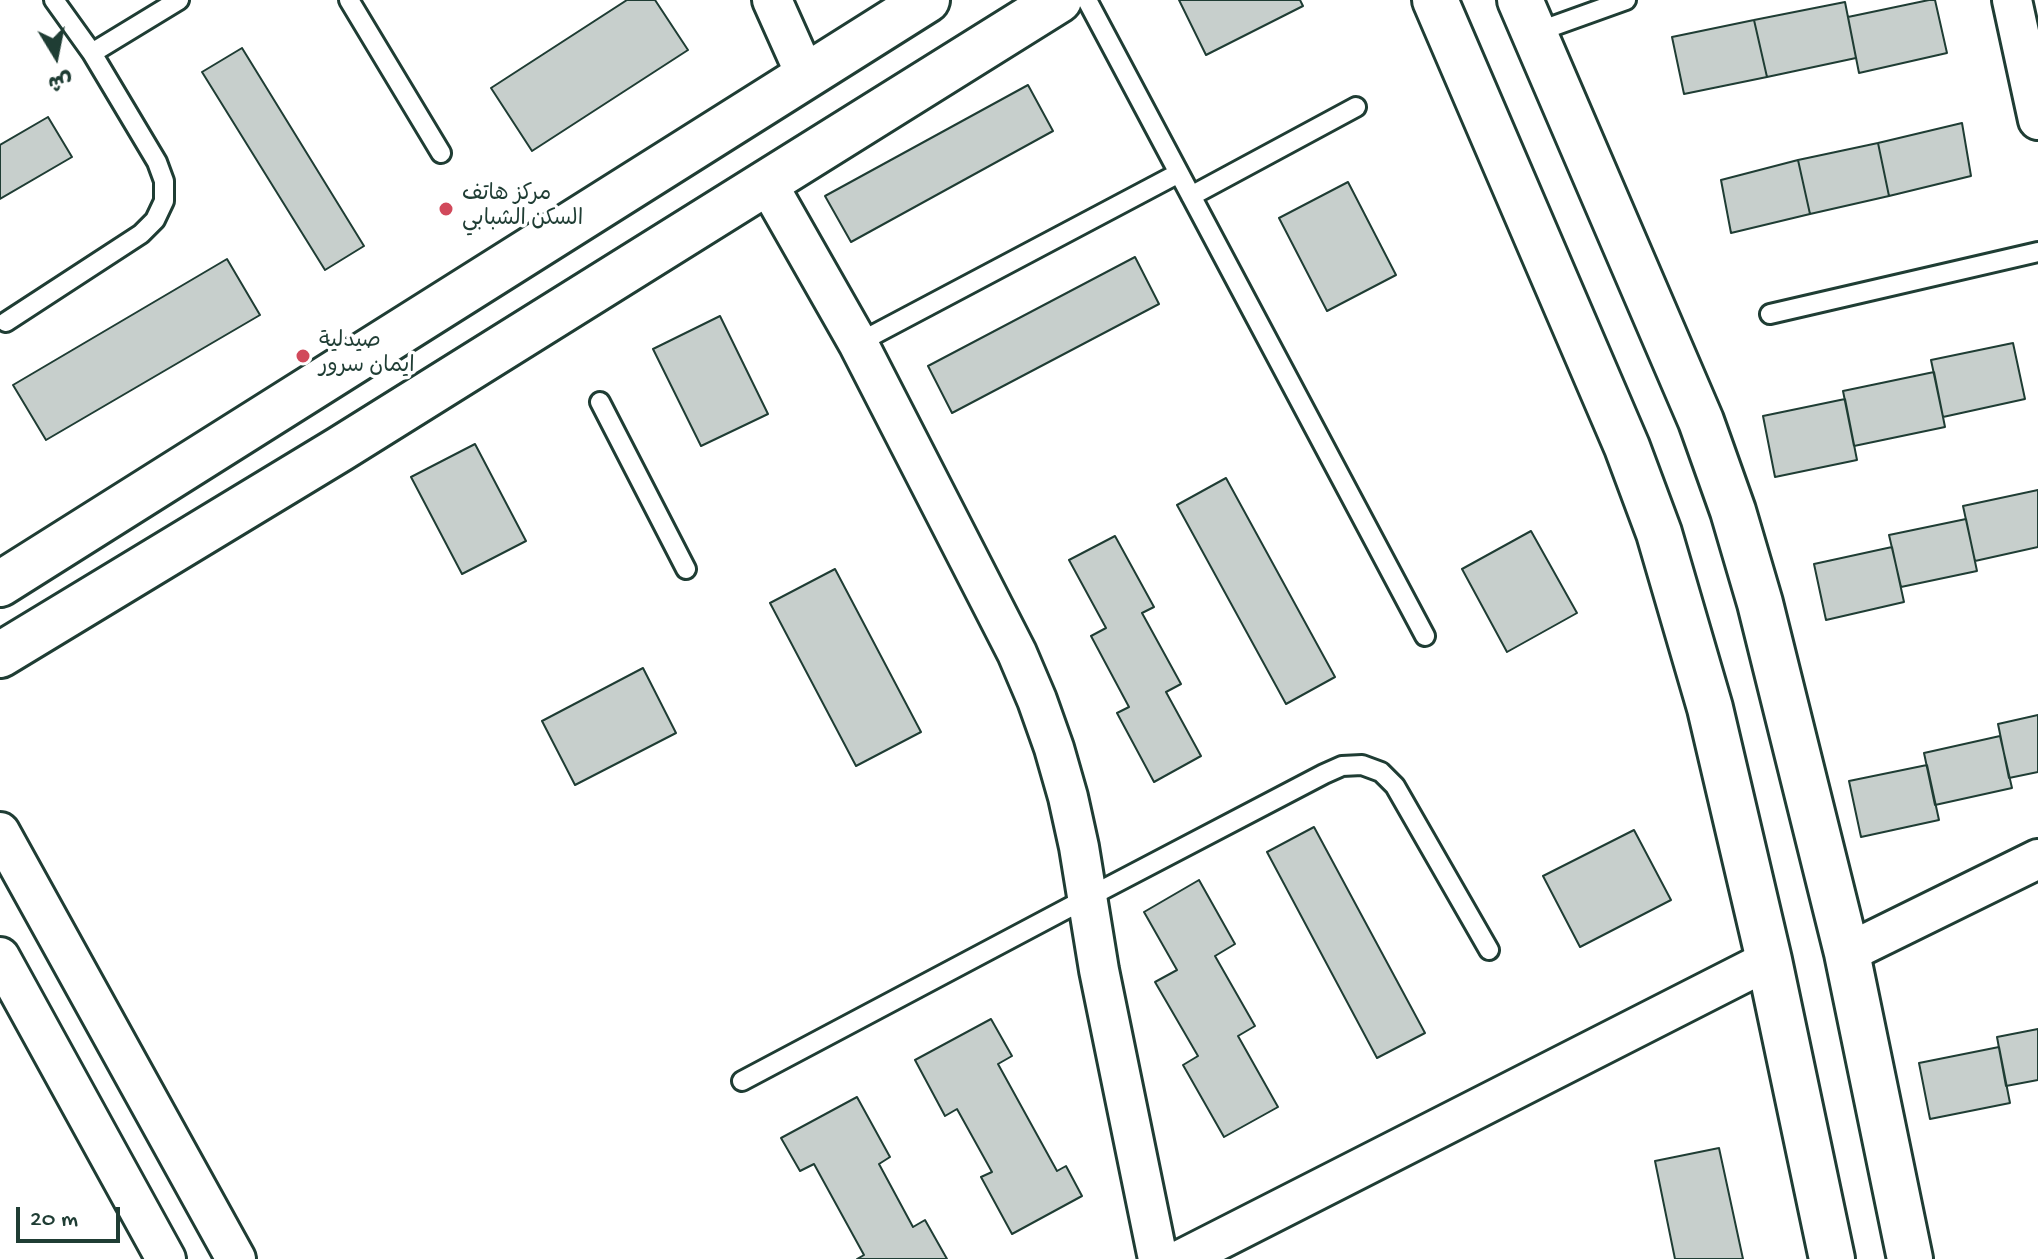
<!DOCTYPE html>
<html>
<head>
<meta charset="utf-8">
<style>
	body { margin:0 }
	#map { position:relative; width:2038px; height:1259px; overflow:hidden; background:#fff; font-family:"Gochi Hand","Playpen Sans Arabic",sans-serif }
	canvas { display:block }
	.north { position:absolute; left:16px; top:16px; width:80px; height:80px; -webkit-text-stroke:6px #fff; paint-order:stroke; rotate:170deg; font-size:22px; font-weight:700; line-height:32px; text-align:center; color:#1f3d34 }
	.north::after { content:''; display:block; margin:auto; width:28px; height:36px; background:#1f3d34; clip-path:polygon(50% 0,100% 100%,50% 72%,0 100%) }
	.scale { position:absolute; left:16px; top:1207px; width:104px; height:36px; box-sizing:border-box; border:4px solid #1f3d34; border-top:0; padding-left:10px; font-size:24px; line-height:28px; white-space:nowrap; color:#1f3d34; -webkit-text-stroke:6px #fff; paint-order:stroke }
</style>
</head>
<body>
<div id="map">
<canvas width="2038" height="1259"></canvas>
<div class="north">ش</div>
<div class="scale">20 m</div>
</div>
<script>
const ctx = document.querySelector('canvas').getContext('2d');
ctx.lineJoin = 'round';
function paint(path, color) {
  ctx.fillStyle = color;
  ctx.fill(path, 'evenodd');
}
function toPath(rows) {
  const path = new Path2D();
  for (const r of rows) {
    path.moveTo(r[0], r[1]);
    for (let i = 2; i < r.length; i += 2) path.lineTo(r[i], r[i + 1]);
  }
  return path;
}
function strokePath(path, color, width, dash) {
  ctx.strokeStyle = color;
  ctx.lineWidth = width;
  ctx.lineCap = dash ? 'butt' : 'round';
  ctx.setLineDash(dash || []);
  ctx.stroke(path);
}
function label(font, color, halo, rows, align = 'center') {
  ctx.font = font + ' "Gochi Hand","Playpen Sans Arabic",sans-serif';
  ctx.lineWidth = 7;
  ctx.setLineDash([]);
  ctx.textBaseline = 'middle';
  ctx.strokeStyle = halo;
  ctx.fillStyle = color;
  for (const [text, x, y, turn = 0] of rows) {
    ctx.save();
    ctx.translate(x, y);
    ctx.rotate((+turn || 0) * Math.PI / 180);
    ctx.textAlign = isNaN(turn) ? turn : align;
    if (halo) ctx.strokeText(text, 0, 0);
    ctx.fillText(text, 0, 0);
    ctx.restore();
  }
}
const building = toPath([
	[627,0,655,0,688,50,532,151,491,88,627,0],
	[1179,0,1300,0,1303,6,1206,55,1179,0],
	[1929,0,1935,0,1947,53,1859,73,1848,17,1929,0],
	[1845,2,1856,58,1767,77,1754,20,1845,2],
	[1754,20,1767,77,1684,94,1672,37,1754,20],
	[242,48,364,246,325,270,202,72,242,48],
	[1028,85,1053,131,851,242,825,196,1028,85],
	[48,117,72,157,0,199,0,145,48,117],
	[1962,123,1971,176,1889,196,1878,143,1962,123],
	[1878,143,1889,196,1810,214,1798,160,1878,143],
	[1798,160,1810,214,1731,233,1721,180,1798,160],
	[1348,182,1396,275,1327,311,1279,218,1348,182],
	[1135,257,1159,304,952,413,928,366,1135,257],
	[227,259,260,315,46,440,13,385,227,259],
	[720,316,768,414,701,446,653,349,720,316],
	[2013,343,2025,399,1943,417,1931,360,2013,343],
	[1934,372,1945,427,1854,446,1843,391,1934,372],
	[1845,399,1857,460,1775,477,1763,416,1845,399],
	[475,444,526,541,462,574,411,477,475,444],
	[1226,478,1335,677,1286,704,1177,505,1226,478],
	[2038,490,2038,547,1975,561,1963,506,2038,490],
	[1966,519,1977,571,1901,587,1889,535,1966,519],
	[1531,531,1577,613,1507,652,1462,569,1531,531],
	[1115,536,1154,607,1142,613,1181,684,1166,692,1201,756,1154,782,1117,713,1129,707,1091,636,1106,628,1069,560,1115,536],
	[1892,547,1904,602,1826,620,1814,564,1892,547],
	[835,569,921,732,856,766,770,603,835,569],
	[643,668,676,733,575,785,542,721,643,668],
	[2038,715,2038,772,2009,778,1998,724,2038,715],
	[2000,736,2012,788,1935,805,1924,753,2000,736],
	[1927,765,1939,820,1861,837,1849,781,1927,765],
	[1314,827,1425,1033,1377,1058,1267,852,1314,827],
	[1634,830,1671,900,1580,947,1543,876,1634,830],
	[1199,880,1235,944,1215,956,1255,1026,1238,1036,1278,1107,1224,1137,1183,1065,1198,1056,1155,982,1177,970,1144,912,1199,880],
	[991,1019,1012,1056,998,1064,1057,1171,1066,1166,1082,1196,1012,1234,981,1177,992,1172,957,1109,945,1116,915,1060,991,1019],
	[2038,1029,2038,1080,2006,1086,1997,1037,2038,1029],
	[1999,1047,2010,1103,1930,1119,1919,1063,1999,1047],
	[857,1097,890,1157,879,1164,913,1227,925,1220,947,1259,857,1259,864,1255,814,1164,800,1171,781,1138,857,1097],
	[1719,1148,1743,1259,1675,1259,1655,1161,1719,1148]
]);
const lane = toPath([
	[349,0,441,153],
	[1087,0,1425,636],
	[1534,33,1626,0],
	[92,53,179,0],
	[1191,196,1356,107],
	[1770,314,2038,252],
	[6,322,141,234,155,220,164,201,164,181,157,162,92,53,54,0],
	[858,343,1179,173],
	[600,402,686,569],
	[742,1081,1087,898,1324,774,1342,766,1362,765,1381,772,1395,786,1489,950]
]);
const street = toPath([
	[772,0,806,76],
	[2012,0,2038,120],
	[767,183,858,343,1017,653,1037,700,1054,748,1068,797,1079,847,1099,970,1158,1259],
	[0,832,236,1259],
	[1847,953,2038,859],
	[0,957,166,1259],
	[1182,1259,1769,960]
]);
const secondary = toPath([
	[1435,0,1627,447,1659,533,1710,708,1769,960,1832,1259],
	[1520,0,1701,421,1733,511,1760,603,1847,953,1910,1259],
	[0,584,927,0],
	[0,655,340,449,1059,0]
]);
const markers = [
	[446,209,8,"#d1495b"],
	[303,356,8,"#d1495b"]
];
const poiNames = [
	["مركز هاتف",462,196],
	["السكن الشبابي",462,221],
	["صيدلية",319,343],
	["ايمان سرور",319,368]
];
paint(building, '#c7cfcc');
strokePath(building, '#1f3d34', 2);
strokePath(lane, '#1f3d34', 24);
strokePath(street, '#1f3d34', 44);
strokePath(secondary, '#1f3d34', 50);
strokePath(lane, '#fff', 18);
strokePath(street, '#fff', 38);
strokePath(secondary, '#fff', 44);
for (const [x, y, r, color] of markers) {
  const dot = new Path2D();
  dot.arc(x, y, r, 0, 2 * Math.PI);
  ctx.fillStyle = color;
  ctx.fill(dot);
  strokePath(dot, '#fff', 3);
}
label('22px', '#1f3d34', '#fff', poiNames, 'left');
</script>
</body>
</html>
